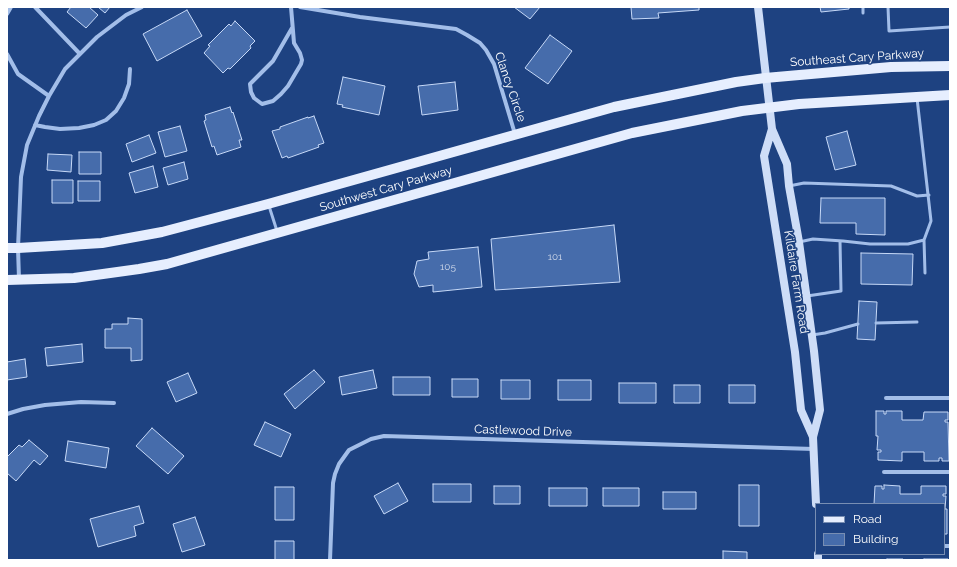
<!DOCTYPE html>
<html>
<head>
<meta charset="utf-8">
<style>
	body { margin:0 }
	#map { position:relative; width:957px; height:567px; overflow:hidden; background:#1e4281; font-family:Raleway,sans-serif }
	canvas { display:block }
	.frame { position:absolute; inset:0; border:8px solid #fff; pointer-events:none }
	.legend { position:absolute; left:815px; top:503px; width:130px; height:52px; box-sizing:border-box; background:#1e4281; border:1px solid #788eb3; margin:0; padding:5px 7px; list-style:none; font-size:12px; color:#fff }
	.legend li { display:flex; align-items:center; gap:8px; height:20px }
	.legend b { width:20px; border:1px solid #788eb3 }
</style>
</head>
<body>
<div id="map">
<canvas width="957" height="567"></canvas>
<div class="frame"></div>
<ul class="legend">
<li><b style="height:5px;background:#e6eefe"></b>Road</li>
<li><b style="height:11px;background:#466cab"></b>Building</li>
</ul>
</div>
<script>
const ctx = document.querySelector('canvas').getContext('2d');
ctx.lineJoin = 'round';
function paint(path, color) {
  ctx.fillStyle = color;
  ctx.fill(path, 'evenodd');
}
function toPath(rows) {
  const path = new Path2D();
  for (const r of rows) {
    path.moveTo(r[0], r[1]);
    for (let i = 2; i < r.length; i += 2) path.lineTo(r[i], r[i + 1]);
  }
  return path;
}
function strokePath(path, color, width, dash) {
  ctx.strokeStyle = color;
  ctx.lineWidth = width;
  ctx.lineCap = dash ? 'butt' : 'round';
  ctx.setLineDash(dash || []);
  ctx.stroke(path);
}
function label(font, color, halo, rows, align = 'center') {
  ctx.font = font + ' Raleway,sans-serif';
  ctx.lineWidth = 3;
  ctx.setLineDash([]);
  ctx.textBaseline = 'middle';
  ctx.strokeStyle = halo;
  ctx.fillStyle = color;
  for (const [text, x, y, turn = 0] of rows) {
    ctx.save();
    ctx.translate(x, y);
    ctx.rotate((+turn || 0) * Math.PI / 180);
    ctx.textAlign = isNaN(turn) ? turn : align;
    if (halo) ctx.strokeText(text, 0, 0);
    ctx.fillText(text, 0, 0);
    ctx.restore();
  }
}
const building = toPath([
	[71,7,89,7,98,15,86,28,67,12,71,7],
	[98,7,110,7,105,13,98,7],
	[514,7,540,7,530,19,514,7],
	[631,7,699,7,699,10,658,13,659,18,632,19,631,7],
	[820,7,849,7,849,9,821,12,820,7],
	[187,10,202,36,157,61,143,34,187,10],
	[235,21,255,41,250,46,251,48,230,69,228,68,223,73,204,53,210,46,208,45,229,24,231,26,235,21],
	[550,35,572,51,548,84,525,68,550,35],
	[343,77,385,86,379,115,342,107,343,105,337,104,343,77],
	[455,82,458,110,422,115,418,86,455,82],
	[230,107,232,113,233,112,242,140,239,140,241,147,217,155,214,146,212,147,204,121,206,120,205,115,230,107],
	[314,116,324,143,318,145,319,147,288,158,287,156,282,158,272,131,280,129,280,127,308,117,308,118,314,116],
	[180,126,187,151,165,157,158,132,180,126],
	[847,131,856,165,835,170,826,137,847,131],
	[149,135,156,153,132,162,126,144,149,135],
	[79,152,101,152,101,174,79,174,79,152],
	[48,154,72,155,71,172,47,170,48,154],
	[184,162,188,179,168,185,163,168,184,162],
	[153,166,158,187,135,193,129,173,153,166],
	[52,180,73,180,73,203,52,203,52,180],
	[78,181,100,181,100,201,78,201,78,181],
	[821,198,885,198,885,235,856,234,856,223,820,223,821,198],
	[614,225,620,282,495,290,491,239,614,225],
	[478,247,482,287,433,292,433,285,419,287,414,274,417,261,429,259,428,252,478,247],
	[861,253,913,254,912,285,861,284,861,253],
	[859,301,877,302,875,340,857,339,859,301],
	[128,318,142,319,142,360,131,361,131,348,105,348,105,329,112,329,112,324,128,324,128,318],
	[82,344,83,362,47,366,45,348,82,344],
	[25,359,27,377,7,380,7,362,25,359],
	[314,370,325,382,295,409,284,394,314,370],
	[373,370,377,388,342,395,339,377,373,370],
	[188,373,197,393,176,402,167,382,188,373],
	[393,377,430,377,430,395,393,395,393,377],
	[452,379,478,379,478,397,452,397,452,379],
	[501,380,530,380,530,399,501,399,501,380],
	[558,380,591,380,591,400,558,400,558,380],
	[619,383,656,383,656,403,619,403,619,383],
	[674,385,700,385,700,403,674,403,674,385],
	[729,385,755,385,755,403,729,403,729,385],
	[876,411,884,411,884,414,886,414,886,411,902,411,902,420,923,420,924,412,948,412,948,420,945,420,945,422,948,422,949,461,942,461,942,458,939,458,939,461,924,461,924,452,902,452,902,461,878,460,878,452,881,452,881,450,877,450,878,436,876,436,876,411],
	[265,422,291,434,281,457,254,445,265,422],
	[152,428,184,456,168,474,136,446,152,428],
	[29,440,48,456,40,465,34,460,16,481,7,473,7,457,19,445,22,447,29,440],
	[68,441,109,448,106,468,65,461,68,441],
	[398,483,408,501,384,514,374,496,398,483],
	[433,484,471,484,471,502,433,502,433,484],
	[739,485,759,485,759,526,739,526,739,485],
	[884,485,900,486,900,494,921,494,921,486,946,486,946,494,943,494,943,496,946,496,945,509,947,509,947,534,944,534,944,504,874,504,875,486,882,486,882,489,884,489,884,485],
	[494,486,520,486,520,504,494,504,494,486],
	[275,487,294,487,294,520,275,520,275,487],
	[549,488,587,488,587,506,549,506,549,488],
	[603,488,639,488,639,506,603,506,603,488],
	[663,492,696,492,696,509,663,509,663,492],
	[139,506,144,523,134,526,136,536,98,547,90,519,139,506],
	[195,517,205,545,182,552,173,524,195,517],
	[275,541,294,541,294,560,275,560,275,541],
	[723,551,747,552,747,560,723,560,723,551],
	[887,559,903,559,903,560,887,560,887,559],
	[924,559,948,559,948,560,924,560,924,559]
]);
const lane = toPath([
	[863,7,863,13],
	[888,7,889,31,950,27],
	[789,186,804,183,891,186,917,196,929,195],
	[269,206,277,231],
	[924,240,925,273],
	[799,242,813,239,843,241,870,244,908,244,924,240,931,221,917,98],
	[807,296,841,291,840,241],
	[876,323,917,322],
	[812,335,825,333,858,324]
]);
const street = toPath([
	[35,7,80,54],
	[291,7,294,43,300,53,302,60,301,64,288,86,281,94,273,101,262,104,254,98,251,92,250,84,273,61,292,28],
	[300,7,360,17,456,29,467,35,480,43,486,50,494,64,515,134],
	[7,14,11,7],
	[7,54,18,74,49,96],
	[35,125,45,127,60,129,79,128,94,125,106,120,116,111,124,98,129,84,130,69],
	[19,279,18,248,21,177,27,145,39,116,49,96,65,69,97,37,126,15,142,7],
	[886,398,950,398],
	[7,414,23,409,45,405,81,402,114,403],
	[884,472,950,472],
	[944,546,950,546],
	[330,560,333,483,335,474,339,464,349,450,371,439,384,436,814,449]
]);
const secondary = toPath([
	[758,7,772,129,787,164,789,186,799,242,814,351,820,410,813,437,816,504],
	[772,129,764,156,795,352,801,410,813,437],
	[818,554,818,560]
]);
const primary = toPath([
	[7,248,18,248,102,243,162,232,268,204,614,107,736,82,765,78,891,67,950,66],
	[7,280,74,278,139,269,167,264,632,133,742,111,799,104,950,95]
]);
const numberNames = [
	["101",555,257],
	["105",448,267]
];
const streetNames = [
	["Southeast Cary Parkway",857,58,-4],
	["Clancy Circle",510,87,71],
	["Southwest Cary Parkway",386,189,-16],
	["Kildaire Farm Road",796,282,81],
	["Castlewood Drive",523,431,2]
];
paint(building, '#466cab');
strokePath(building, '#c7d9f7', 1);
strokePath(lane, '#a3bee9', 3);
strokePath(street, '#a3bee9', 4);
strokePath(secondary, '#ceddf7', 8);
strokePath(primary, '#e6eefe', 10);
label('10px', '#d1daea', null, numberNames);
label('12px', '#fff', '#1e4281', streetNames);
</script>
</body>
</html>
